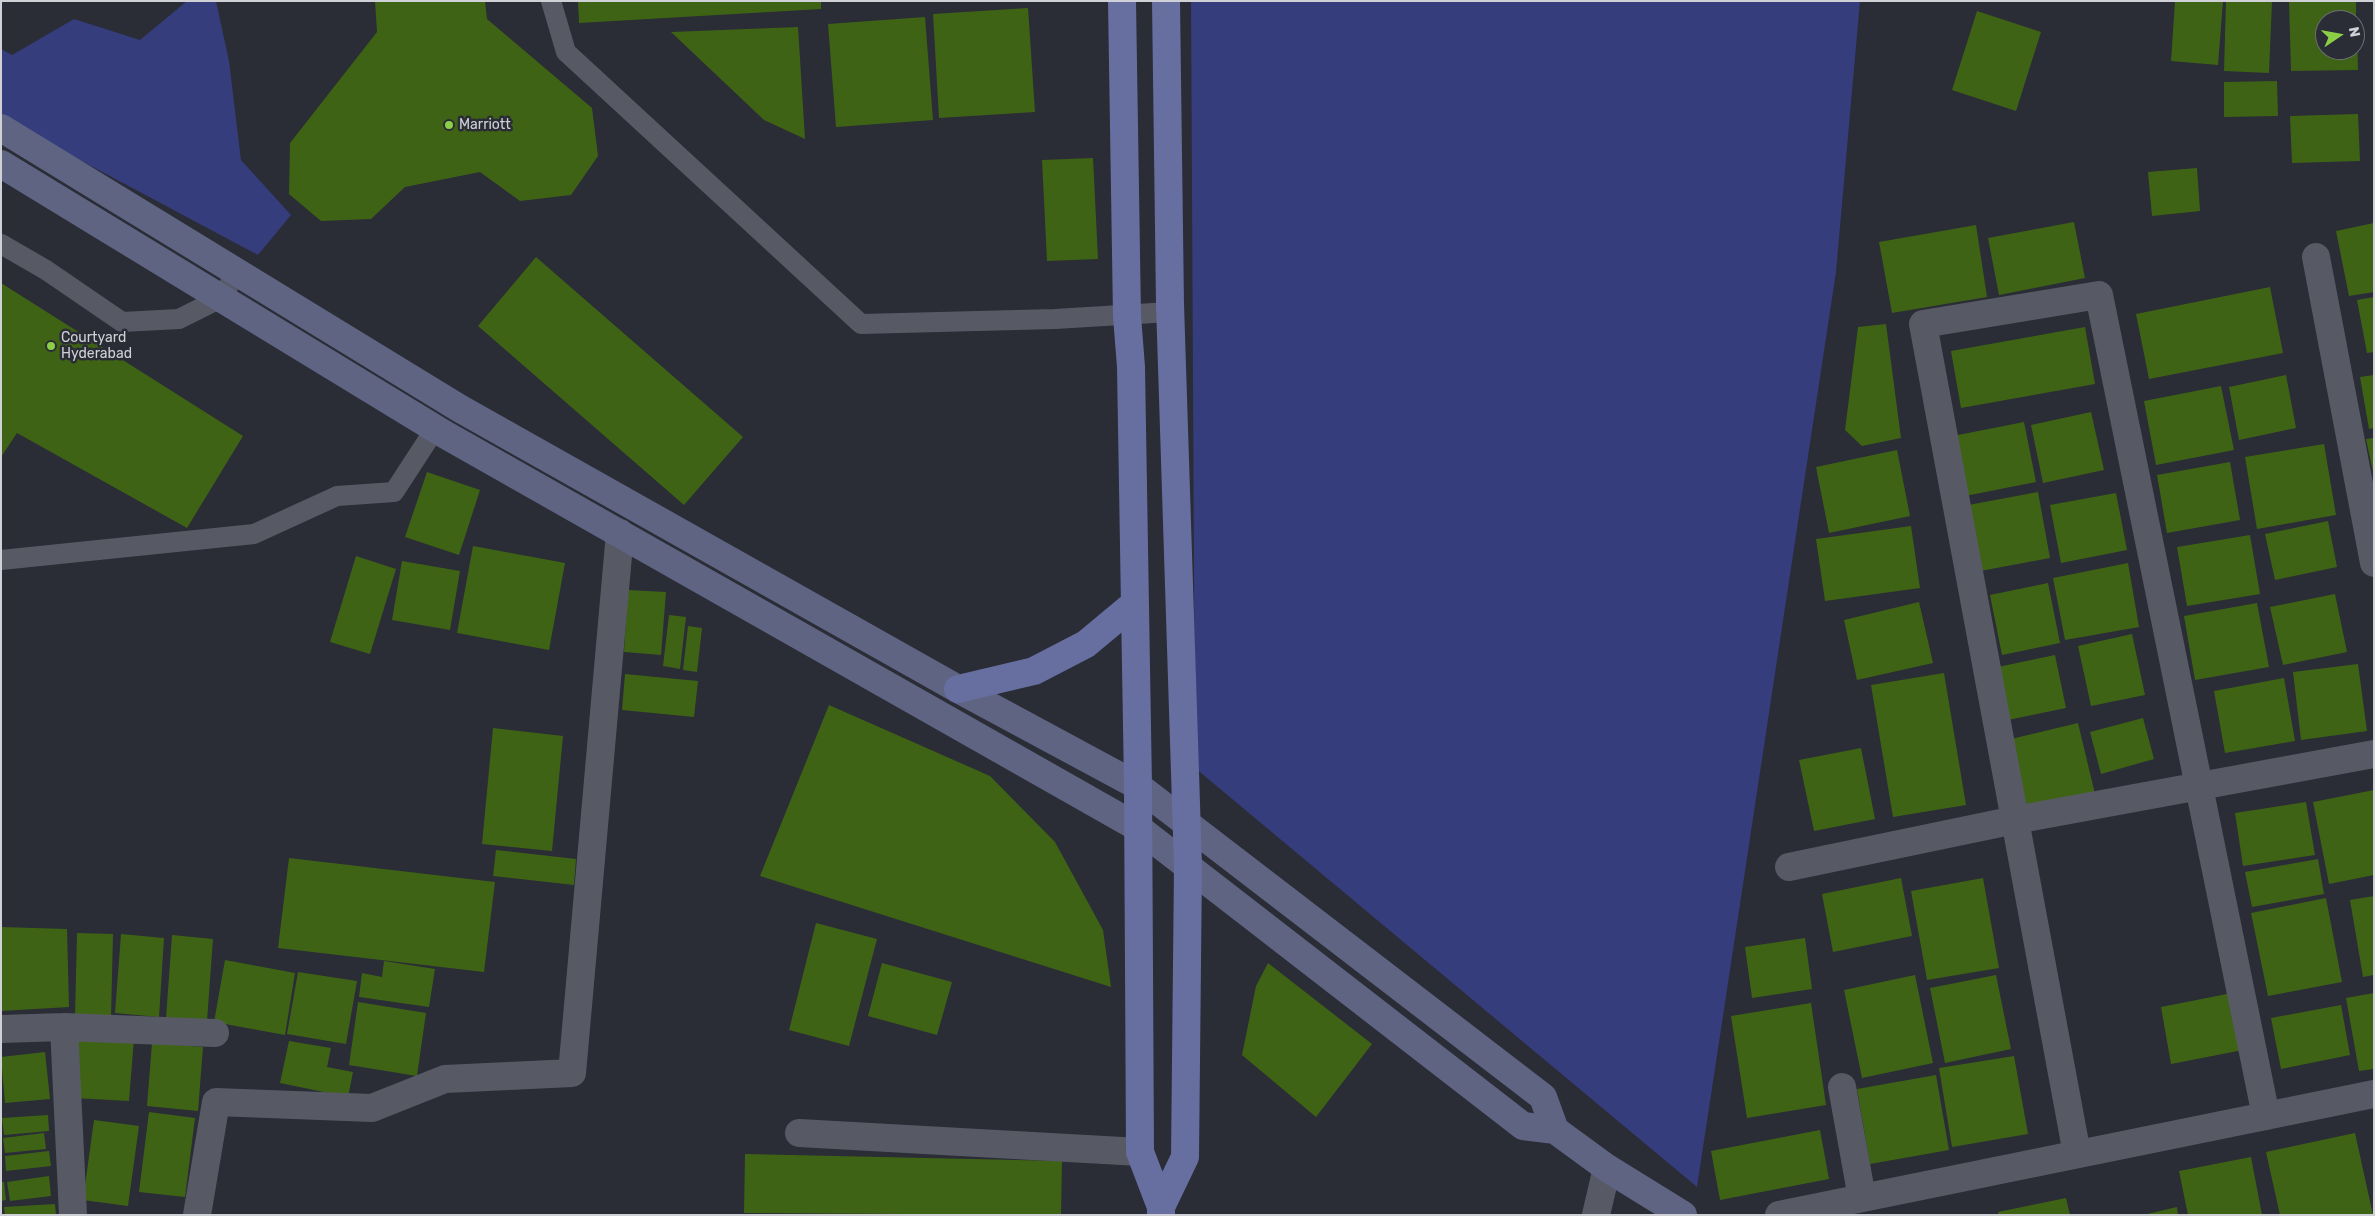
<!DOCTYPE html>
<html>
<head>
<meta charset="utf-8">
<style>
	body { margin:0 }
	#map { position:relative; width:2375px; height:1216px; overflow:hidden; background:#2a2c36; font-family:Rubik,sans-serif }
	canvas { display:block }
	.frame { position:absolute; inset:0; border:2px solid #d0d1d7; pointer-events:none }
	.north { position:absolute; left:2315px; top:10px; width:50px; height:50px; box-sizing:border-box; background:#2a2c36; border:1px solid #6c6e76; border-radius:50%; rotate:78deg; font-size:14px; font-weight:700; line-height:20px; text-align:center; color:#d0d1d7 }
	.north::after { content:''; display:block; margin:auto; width:18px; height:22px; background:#8cce45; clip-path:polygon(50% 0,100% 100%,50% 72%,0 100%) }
</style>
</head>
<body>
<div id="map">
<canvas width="2375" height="1216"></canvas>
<div class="frame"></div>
<div class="north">N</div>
</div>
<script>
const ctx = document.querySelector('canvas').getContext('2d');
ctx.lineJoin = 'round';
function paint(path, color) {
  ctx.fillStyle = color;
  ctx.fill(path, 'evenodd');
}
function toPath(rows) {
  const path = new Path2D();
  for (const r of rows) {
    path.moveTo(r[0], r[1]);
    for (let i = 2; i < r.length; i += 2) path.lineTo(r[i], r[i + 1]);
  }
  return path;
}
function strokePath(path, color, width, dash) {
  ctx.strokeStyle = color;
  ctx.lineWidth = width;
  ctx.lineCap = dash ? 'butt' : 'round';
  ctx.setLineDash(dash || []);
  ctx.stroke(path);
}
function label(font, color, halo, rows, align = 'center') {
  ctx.font = font + ' Rubik,sans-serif';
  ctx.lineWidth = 5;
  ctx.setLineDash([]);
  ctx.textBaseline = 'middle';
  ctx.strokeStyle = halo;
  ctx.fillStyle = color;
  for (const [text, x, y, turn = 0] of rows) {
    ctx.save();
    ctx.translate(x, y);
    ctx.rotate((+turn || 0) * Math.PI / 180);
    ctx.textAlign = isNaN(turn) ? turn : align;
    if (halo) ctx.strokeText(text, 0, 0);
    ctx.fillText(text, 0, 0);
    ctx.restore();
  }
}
const green = toPath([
	[187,1,216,1,229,61,241,160,291,215,258,255,1,118,1,49,12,55,74,19,140,40],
	[1191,1,1860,1,1836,272,1697,1187,1195,768]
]);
const building = toPath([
	[375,1,485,1,487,19,592,108,598,156,571,195,520,201,480,172,405,187,371,219,321,221,289,194,290,143,377,32],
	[578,1,821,1,821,9,579,23],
	[2175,1,2223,1,2218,65,2171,61],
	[2226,1,2272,1,2269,73,2224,71],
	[2356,1,2356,20,2325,20,2325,50,2355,50,2357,29,2358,70,2291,71,2289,2],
	[1028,8,1035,112,939,118,933,14],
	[1977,11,2041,32,2016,111,1952,90],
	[925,17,933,120,836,127,828,24],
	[798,27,805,139,764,120,671,32],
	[2277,81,2278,116,2224,117,2224,82],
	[2358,114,2360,161,2292,163,2290,116],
	[1093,158,1098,259,1047,261,1042,160],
	[2197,168,2200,211,2152,216,2148,172],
	[2074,222,2085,278,1999,295,1988,238],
	[2374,223,2374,292,2349,296,2336,231],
	[1976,225,1987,297,1892,313,1879,242],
	[536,257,743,437,684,505,478,326],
	[1,283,243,436,187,528,17,433,1,457],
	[2270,287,2283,353,2149,379,2136,314],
	[2374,297,2374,352,2367,353,2357,300],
	[1886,324,1901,438,1862,446,1845,430,1858,327],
	[2085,327,2095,384,1961,408,1951,351],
	[2286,375,2296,428,2239,440,2229,387],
	[2374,375,2374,428,2369,429,2360,377],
	[2221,386,2234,450,2156,465,2144,401],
	[2091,412,2104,470,2043,483,2031,425],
	[2024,422,2036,482,1965,496,1953,436],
	[2374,438,2374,472,2373,472,2366,439],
	[2324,444,2336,515,2257,529,2245,457],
	[1897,450,1910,516,1829,533,1816,467],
	[2230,462,2240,520,2167,533,2157,475],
	[427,472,480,490,459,555,405,537],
	[2038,492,2050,558,1975,572,1963,506],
	[2116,493,2127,550,2061,563,2050,505],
	[2328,521,2337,567,2275,580,2265,534],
	[1911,526,1920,588,1825,601,1816,539],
	[2250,535,2260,594,2187,606,2177,547],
	[473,546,565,563,549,650,457,633],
	[356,556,396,569,370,654,330,642],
	[402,561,460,571,450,630,392,620],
	[2128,563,2139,627,2065,640,2053,578],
	[2048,583,2060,643,2002,655,1990,595],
	[628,590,666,592,661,655,624,652],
	[2335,594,2347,652,2283,665,2270,607],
	[1919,602,1933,663,1857,680,1844,620],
	[2257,603,2269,667,2195,680,2184,616],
	[669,615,686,617,680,669,663,666],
	[688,626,702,628,697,672,683,670],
	[2132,634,2145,695,2091,706,2078,646],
	[2055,655,2066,708,2003,721,1993,668],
	[2358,664,2367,731,2301,740,2293,672],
	[1944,673,1966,805,1893,817,1871,685],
	[625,674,698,681,694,717,622,710],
	[2284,678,2295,741,2225,753,2214,691],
	[829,705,990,776,1055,842,1103,930,1111,987,760,876],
	[2143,718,2154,759,2101,774,2090,732],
	[2078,723,2095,794,2024,811,2007,740],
	[493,728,563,736,552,851,482,844],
	[1861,748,1875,819,1814,831,1799,760],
	[2374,790,2374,875,2329,884,2313,802],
	[2306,802,2315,855,2243,866,2235,813],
	[496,850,576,859,574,885,493,876],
	[289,858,495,882,484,972,278,948],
	[2318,859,2324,894,2252,907,2245,872],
	[1901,878,1912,936,1833,952,1822,894],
	[1983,878,1999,968,1927,980,1911,891],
	[2374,896,2374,975,2363,977,2350,900],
	[2326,898,2342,982,2268,996,2251,913],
	[816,923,877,939,849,1046,789,1030],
	[1,927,67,929,69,1007,1,1011],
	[77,933,113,934,111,1017,75,1016],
	[121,934,164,938,159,1017,115,1013],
	[172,935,213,939,207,1021,166,1018],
	[1805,938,1812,989,1752,998,1745,947],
	[225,960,295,973,285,1035,214,1022],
	[384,961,435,969,429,1007,359,997,362,973,382,977],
	[882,963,952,982,937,1035,868,1016],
	[1268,963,1372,1044,1316,1117,1242,1055,1256,986],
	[298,972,357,981,346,1044,287,1034],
	[1915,975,1933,1063,1862,1078,1844,990],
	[1996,975,2011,1049,1945,1063,1930,988],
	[2232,993,2243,1050,2171,1064,2161,1007],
	[2374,993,2374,1069,2359,1071,2346,998],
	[358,1002,426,1013,417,1076,349,1065],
	[1811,1003,1826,1105,1747,1118,1731,1016],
	[2341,1005,2350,1055,2281,1069,2271,1018],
	[78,1034,134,1038,129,1101,74,1098],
	[289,1041,331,1048,327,1067,353,1072,348,1097,280,1083],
	[152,1043,203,1047,198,1111,147,1106],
	[45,1052,50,1099,5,1103,1,1057],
	[2014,1056,2028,1134,1952,1147,1939,1068],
	[1936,1075,1949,1150,1870,1164,1857,1089],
	[149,1112,195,1118,185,1197,139,1192],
	[48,1115,49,1131,4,1135,2,1118],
	[94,1120,139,1126,128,1206,83,1200],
	[1820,1130,1829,1179,1720,1200,1711,1151],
	[44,1133,46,1149,5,1153,3,1138],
	[2355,1133,2373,1215,2280,1215,2266,1152],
	[49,1151,51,1166,6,1171,5,1156],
	[745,1154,1062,1161,1061,1215,744,1213],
	[2251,1157,2262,1215,2188,1215,2179,1171],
	[49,1176,51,1196,10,1201,7,1182],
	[1,1182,4,1182,6,1200,1,1201],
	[2066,1198,2070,1215,1999,1215,1998,1212],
	[55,1204,56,1215,5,1215,4,1207],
	[2177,1207,2178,1215,2147,1215,2147,1214]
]);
const lane = toPath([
	[551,1,566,52,861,324,1055,319,1170,312],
	[1,244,46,270,122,322,179,319,221,298,237,272],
	[1,560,254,534,337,496,394,492,435,429]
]);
const street = toPath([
	[2316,257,2374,563],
	[1789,867,2015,820,2374,754],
	[64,1027,73,1215],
	[1,1029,64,1027,215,1033],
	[1842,1087,1862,1198],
	[799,1133,1140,1152],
	[2077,1154,1923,324,2099,295,2266,1116],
	[197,1215,216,1102,372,1108,445,1079,572,1073,620,533],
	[1596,1215,1607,1168],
	[1779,1215,2374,1094]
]);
const secondary = toPath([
	[1,128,459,408,958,689,1138,786,1543,1097,1555,1130],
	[1,164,444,434,1137,827,1523,1126,1555,1130,1607,1168,1683,1215]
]);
const primary = toPath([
	[1122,1,1127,316,1131,367,1138,786,1140,1152,1161,1207,1161,1215],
	[958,689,1034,671,1086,644,1134,604],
	[1161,1207,1185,1157,1188,866,1170,304,1166,1]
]);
const markers = [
	[449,125,5,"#8cce45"],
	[51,346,5,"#8cce45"]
];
const poiNames = [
	["Marriott",459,125],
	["Courtyard",61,338],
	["Hyderabad",61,354]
];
paint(green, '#353d7c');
paint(building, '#3f6315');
strokePath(lane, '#575a65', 20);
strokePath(street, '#575a65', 28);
strokePath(secondary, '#5e6482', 28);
strokePath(primary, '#666fa0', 28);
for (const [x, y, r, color] of markers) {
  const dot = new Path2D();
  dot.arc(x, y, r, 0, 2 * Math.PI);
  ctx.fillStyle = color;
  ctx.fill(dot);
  strokePath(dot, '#2a2c36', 2);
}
label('14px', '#d0d1d7', '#2a2c36', poiNames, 'left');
</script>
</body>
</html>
